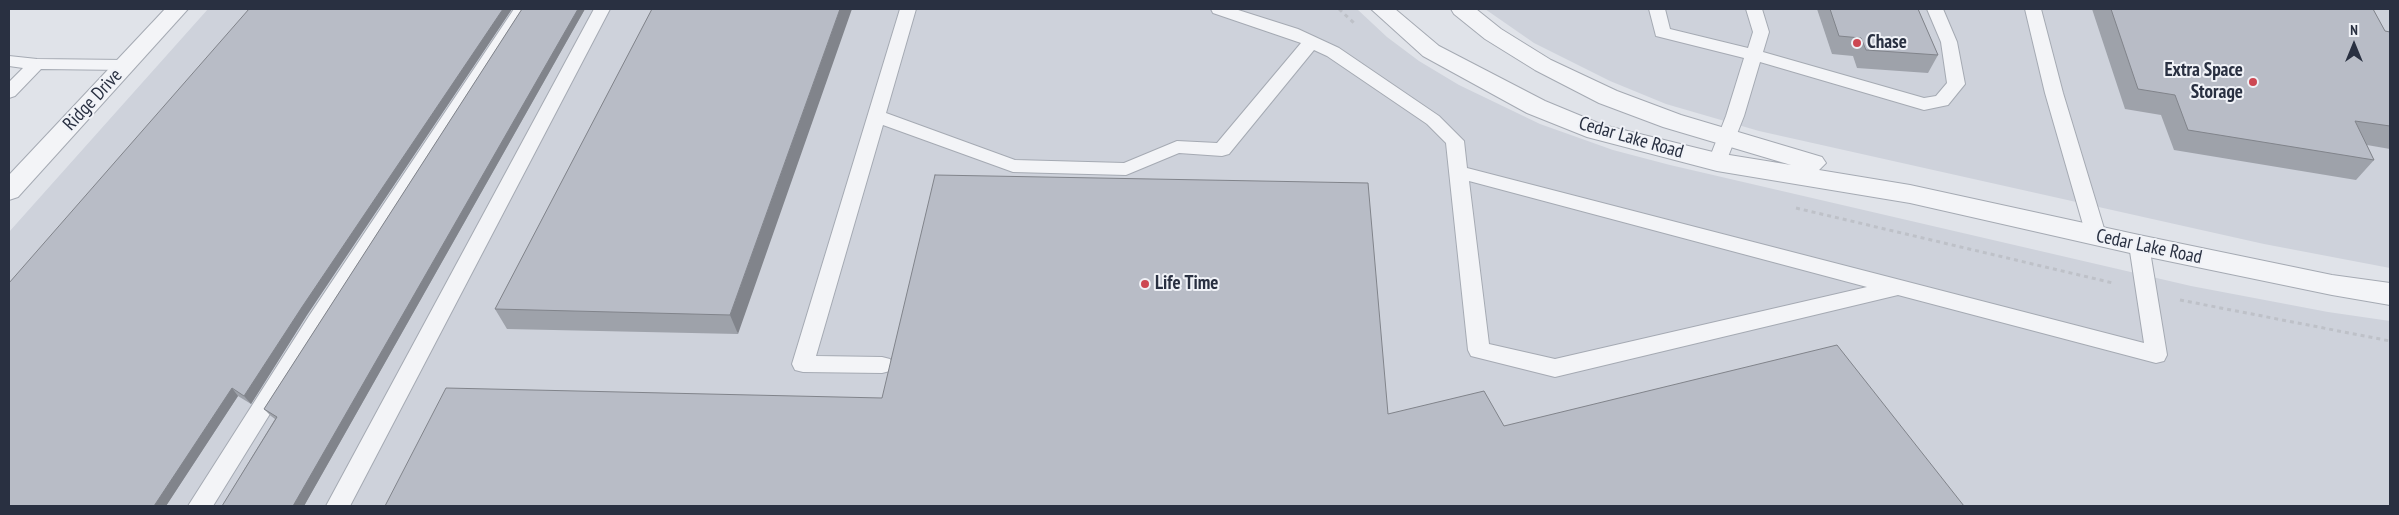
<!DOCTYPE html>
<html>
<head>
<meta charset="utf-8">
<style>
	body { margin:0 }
	#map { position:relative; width:2399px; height:515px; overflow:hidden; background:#e0e3e9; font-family:"PT Sans Narrow",sans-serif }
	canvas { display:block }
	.frame { position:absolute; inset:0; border:10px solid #293041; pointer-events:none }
	.north { position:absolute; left:2329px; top:20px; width:50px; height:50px; -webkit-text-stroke:4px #f0f2f7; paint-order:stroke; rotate:0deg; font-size:14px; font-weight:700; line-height:20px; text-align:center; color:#293041 }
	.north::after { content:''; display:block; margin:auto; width:18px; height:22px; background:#293041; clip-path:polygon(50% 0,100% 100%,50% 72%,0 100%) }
</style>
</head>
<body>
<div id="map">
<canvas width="2399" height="515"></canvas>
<div class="frame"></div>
<div class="north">N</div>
</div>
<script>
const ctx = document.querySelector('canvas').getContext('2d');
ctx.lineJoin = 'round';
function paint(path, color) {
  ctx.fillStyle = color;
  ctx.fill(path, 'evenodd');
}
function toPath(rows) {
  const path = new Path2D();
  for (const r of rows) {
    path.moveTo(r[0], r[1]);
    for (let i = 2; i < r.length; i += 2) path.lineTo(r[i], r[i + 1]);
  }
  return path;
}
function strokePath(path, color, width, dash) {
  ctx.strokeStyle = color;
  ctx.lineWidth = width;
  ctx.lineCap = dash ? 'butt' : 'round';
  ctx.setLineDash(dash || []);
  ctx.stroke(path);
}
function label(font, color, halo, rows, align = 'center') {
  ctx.font = font + ' "PT Sans Narrow",sans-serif';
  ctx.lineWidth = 4;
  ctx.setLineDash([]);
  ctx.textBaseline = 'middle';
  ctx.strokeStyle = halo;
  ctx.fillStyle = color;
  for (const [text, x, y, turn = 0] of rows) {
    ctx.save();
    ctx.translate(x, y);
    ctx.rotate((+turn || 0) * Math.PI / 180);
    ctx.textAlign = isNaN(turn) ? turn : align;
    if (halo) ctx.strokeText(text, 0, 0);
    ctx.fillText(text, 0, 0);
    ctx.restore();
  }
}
const built = toPath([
	[208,9,1357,9,1387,37,1419,61,1459,85,1540,124,1613,150,1670,165,2191,286,2328,312,2390,321,2390,506,9,506,9,232],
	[1485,9,2390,9,2390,268,2264,244,1759,131,1666,104,1610,81,1534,43]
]);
const path = toPath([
	[1339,9,1355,24],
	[1796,208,2113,283],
	[2180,300,2390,341]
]);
const service = toPath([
	[514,9,530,9,323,328,213,506,188,506,309,316,514,9],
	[594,9,610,9,350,506,326,506,594,9],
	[900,9,916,9,886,113,1015,160,1124,163,1177,141,1217,143,1301,43,1213,13,1211,9,1235,9,1298,29,1339,48,1439,116,1464,141,1467,168,2144,343,2129,245,2132,240,2139,238,2146,240,2149,245,2167,355,2164,361,2156,363,1898,295,1555,377,1471,356,1468,350,1446,143,1427,124,1327,56,1314,50,1229,154,1222,156,1179,153,1126,175,1013,172,883,125,816,356,882,357,890,359,893,365,890,371,882,373,803,372,795,370,792,364,900,9],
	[1469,181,1867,287,1555,359,1489,344,1469,181],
	[1649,9,1665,9,1670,29,1748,48,1753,32,1746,9,1762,9,1769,32,1763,52,1924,98,1936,96,1947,83,1941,42,1927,9,1943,9,1957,42,1965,84,1948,105,1924,110,1760,62,1744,116,1726,162,1724,166,1717,168,1710,166,1708,162,1726,116,1744,58,1656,36,1649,9],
	[2025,9,2041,9,2063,93,2106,235,2103,240,2096,242,2089,240,2086,235,2045,93,2025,9],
	[9,56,37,59,125,60,131,61,134,65,131,69,125,70,41,69,15,96,9,98,9,82,23,68,9,66,9,56]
]);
const minor = toPath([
	[165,9,188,9,18,197,9,200,9,175,165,9]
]);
const tertiary = toPath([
	[1371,9,1395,9,1439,46,1545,101,1603,125,1717,153,1791,165,1663,127,1599,103,1535,70,1485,39,1454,14,1451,9,1476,9,1501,29,1551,60,1617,91,1681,115,1822,157,1826,163,1819,170,1910,185,2139,235,2332,275,2390,283,2390,305,2332,295,2139,255,1910,203,1717,171,1587,137,1527,113,1423,56,1371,9]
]);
const wall = toPath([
	[249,9,512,9,307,315,251,404,238,396,166,506,9,506],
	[522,9,585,9,304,506,222,506,275,419,271,416,264,409],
	[652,9,738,334,507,329,495,309],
	[1817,9,1918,9,1938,55,1928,73,1857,68,1853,56,1832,54],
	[2092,9,2373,9,2385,31,2390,32,2390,149,2367,145,2374,160,2356,180,2174,150,2161,115,2125,109]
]);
const shadedWall = toPath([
	[503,9,512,9,307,315,251,404,244,396,302,307],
	[578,9,585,9,304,506,293,506],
	[840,9,852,9,738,334,730,315],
	[232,388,238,396,166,506,154,506]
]);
const building = toPath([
	[249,9,503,9,302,307,244,396,232,388,154,506,9,506,9,283,249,9],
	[522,9,578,9,293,506,222,506,277,417,264,409,522,9],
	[652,9,840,9,730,315,495,309,652,9],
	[1830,9,1918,9,1938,55,1866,50,1861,38,1839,36,1830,9],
	[2111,9,2373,9,2385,31,2390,32,2390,126,2355,121,2374,160,2188,130,2175,95,2138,89,2111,9],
	[935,175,1368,183,1388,414,1484,391,1504,426,1837,345,1964,506,385,506,446,388,882,398,935,175]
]);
const markers = [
	[1857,43,5,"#cd4752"],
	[2253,82,5,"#cd4752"],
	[1145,284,5,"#cd4752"]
];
const poiNames = [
	["Chase",1867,43],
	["Extra Space",2243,71,"right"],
	["Storage",2243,93,"right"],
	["Life Time",1155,284]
];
const streetNames = [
	["Ridge Drive",93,100,-47],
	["Cedar Lake Road",1631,138,16],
	["Cedar Lake Road",2149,247,12]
];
paint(built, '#ced2db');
strokePath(service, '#a5aab3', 2);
strokePath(minor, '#a5aab3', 2);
strokePath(tertiary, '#a5aab3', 2);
strokePath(path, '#bec1c8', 3, [4, 4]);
paint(service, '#f3f4f7');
paint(minor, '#f3f4f7');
paint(tertiary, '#f3f4f7');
paint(wall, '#9ea2aa');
paint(shadedWall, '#81848b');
paint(building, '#b8bcc6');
strokePath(building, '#81848b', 1);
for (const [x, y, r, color] of markers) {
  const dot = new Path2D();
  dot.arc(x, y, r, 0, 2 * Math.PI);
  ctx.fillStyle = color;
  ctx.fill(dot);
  strokePath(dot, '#f0f2f7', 2);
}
label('bold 19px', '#293041', '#f0f2f7', poiNames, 'left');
label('19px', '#293041', '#f0f2f7', streetNames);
</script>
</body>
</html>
